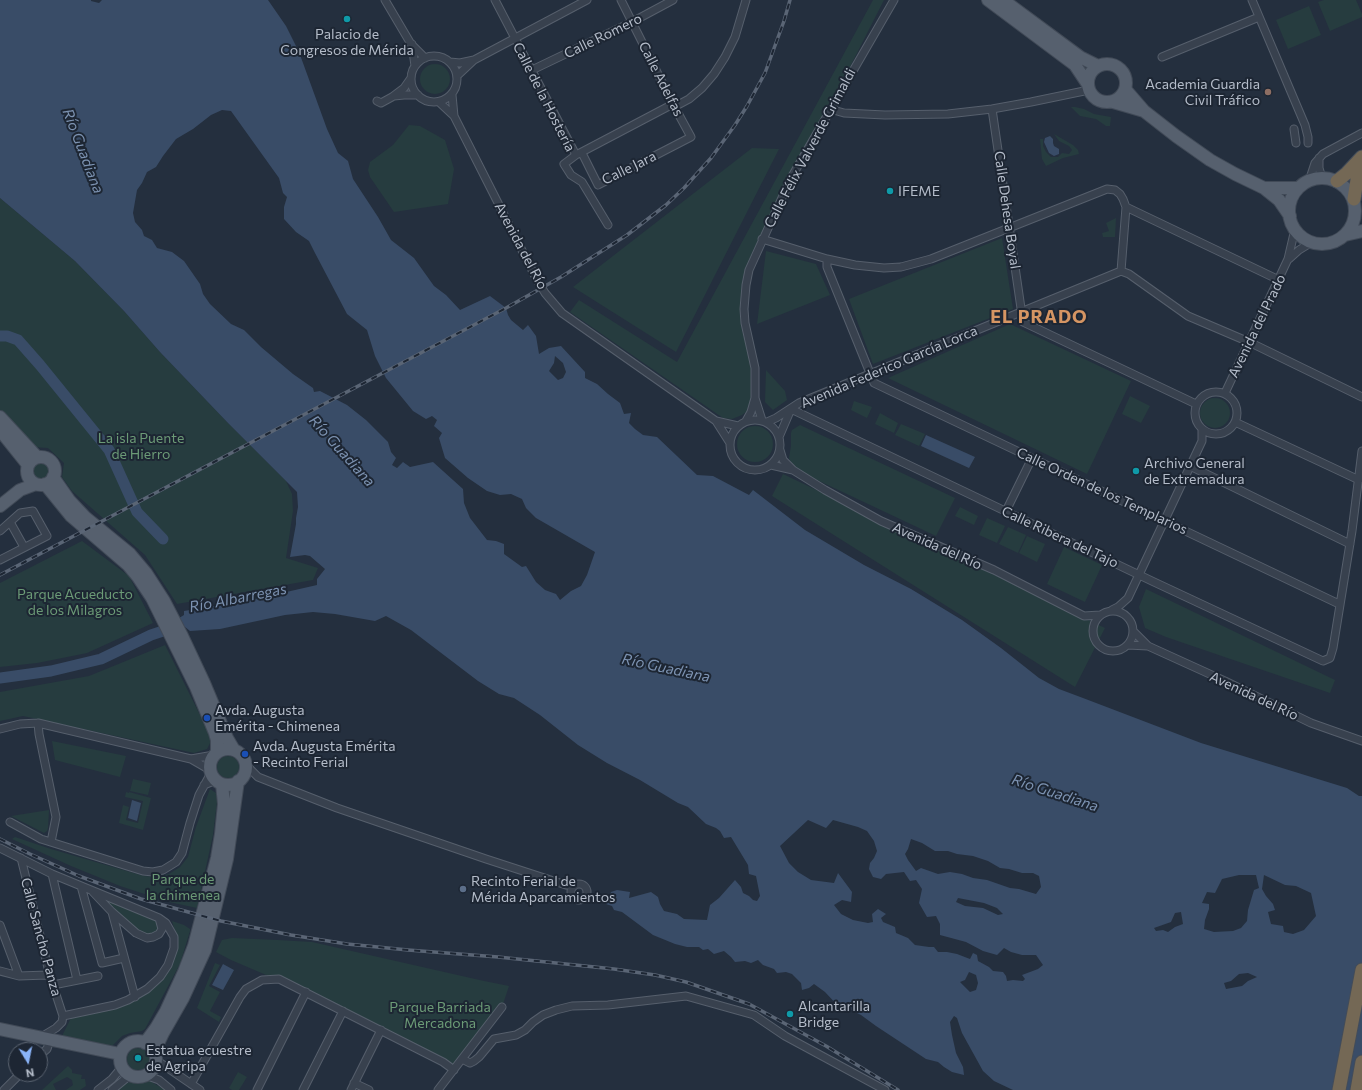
<!DOCTYPE html>
<html>
<head>
<meta charset="utf-8">
<style>
	body { margin:0 }
	#map { position:relative; width:1362px; height:1090px; overflow:hidden; background:#242f3e; font-family:Commissioner,sans-serif }
	canvas { display:block }
	.north { position:absolute; left:8px; top:1042px; width:40px; height:40px; box-sizing:border-box; background:#1d2633; border:1px solid #59626f; border-radius:50%; rotate:170deg; font-size:11px; font-weight:700; line-height:16px; text-align:center; color:#b4bcc9 }
	.north::after { content:''; display:block; margin:auto; width:14px; height:18px; background:#8ab4f8; clip-path:polygon(50% 0,100% 100%,50% 72%,0 100%) }
</style>
</head>
<body>
<div id="map">
<canvas width="1362" height="1090"></canvas>
<div class="north">N</div>
</div>
<script>
const ctx = document.querySelector('canvas').getContext('2d');
ctx.lineJoin = 'round';
function paint(path, color) {
  ctx.fillStyle = color;
  ctx.fill(path, 'evenodd');
}
function toPath(rows) {
  const path = new Path2D();
  for (const r of rows) {
    if (r.length === 3) {
      path.moveTo(r[0] + r[2], r[1]);
      path.arc(r[0], r[1], r[2], 0, 2 * Math.PI);
      continue;
    }
    path.moveTo(r[0], r[1]);
    for (let i = 2; i < r.length; i += 2) path.lineTo(r[i], r[i + 1]);
  }
  return path;
}
function strokePath(path, color, width, dash) {
  ctx.strokeStyle = color;
  ctx.lineWidth = width;
  ctx.lineCap = dash ? 'butt' : 'round';
  ctx.setLineDash(dash || []);
  ctx.stroke(path);
}
function label(font, color, halo, rows, align = 'center') {
  ctx.font = font + ' Commissioner,sans-serif';
  ctx.lineWidth = 4;
  ctx.setLineDash([]);
  ctx.textBaseline = 'middle';
  ctx.strokeStyle = halo;
  ctx.fillStyle = color;
  for (const [text, x, y, turn = 0] of rows) {
    ctx.save();
    ctx.translate(x, y);
    ctx.rotate((+turn || 0) * Math.PI / 180);
    ctx.textAlign = isNaN(turn) ? turn : align;
    if (halo) ctx.strokeText(text, 0, 0);
    ctx.fillText(text, 0, 0);
    ctx.restore();
  }
}
const green = toPath([
	[873,0,884,0,743,277,740,305,742,331,751,362,752,402,749,410,742,415,732,419,723,418,570,312,579,300,677,362],
	[1324,0,1356,0,1362,14,1362,17,1330,31,1318,2],
	[1309,6,1321,35,1288,49,1276,20],
	[435,79,15],
	[1071,107,1075,107,1084,109,1094,114,1111,117,1110,126,1106,126,1096,119,1080,116],
	[409,125,420,126,445,140,454,169,448,204,394,212,370,177,368,170,370,162,393,145],
	[1054,134,1073,145,1078,150,1079,154,1063,158,1046,166,1042,159,1040,139,1043,139,1043,146,1046,152,1051,157,1058,157,1062,153,1069,154,1072,150,1069,146,1059,141],
	[752,148,779,149,676,352,573,287],
	[0,198,75,261,124,311,160,352,228,423,286,481,292,494,293,511,286,558,318,568,313,580,177,604,145,555,72,491,62,477,64,463,48,448,32,447,0,410],
	[1116,218,1115,237,1103,237,1102,233,1109,231,1106,223],
	[1002,238,1013,309,873,364,849,299],
	[766,251,816,264,830,295,757,324],
	[1010,324,1131,381,1087,474,888,378],
	[766,370,785,391,787,400,773,410,765,402],
	[1130,396,1150,406,1141,423,1122,414],
	[1215,413,15],
	[854,401,872,407,867,418,851,410],
	[880,413,898,423,894,433,875,424],
	[901,424,925,434,919,446,895,435],
	[800,425,955,498,936,536,798,471,799,469,792,465,789,458,791,446,791,433,792,430],
	[755,444,18],
	[41,471,9],
	[783,474,1105,628,1075,687,772,496],
	[960,507,978,516,974,525,955,516],
	[987,518,1005,526,997,543,979,535],
	[1008,527,1026,535,1018,553,999,544],
	[1027,536,1045,544,1037,562,1019,553],
	[82,541,129,576,153,623,87,653,37,663,0,667,0,583],
	[1064,547,1102,565,1085,602,1047,584],
	[1146,589,1335,680,1330,693,1166,637,1145,628,1139,607],
	[165,645,212,739,207,749,194,753,23,716,0,721,0,692,89,676],
	[52,741,126,756,120,777,55,760],
	[228,767,11],
	[133,779,151,783,148,795,130,791],
	[210,789,216,793,217,802,213,835,197,908,169,902,120,886,71,866,12,839,15,837,51,849,144,876,155,877,169,874,180,867,188,857,196,827],
	[126,792,129,793,129,792,151,798,143,830,119,823,123,805,129,807,126,820,138,823,143,801,125,797],
	[49,810,48,828,47,831,44,833,11,816],
	[107,899,155,918,159,923,158,929,155,935,146,936,137,931,106,901],
	[172,921,184,925,190,929,190,931,180,964,145,1029,142,1031,130,1033,122,1036,112,1046,62,1036,71,1018,129,1003,147,993,159,982,176,935],
	[232,938,278,940,312,942,484,981,509,986,502,1007,454,1070,306,992,231,960,216,952,222,940],
	[215,963,220,965,209,986,220,992,210,1011,221,1017,219,1022,197,1008],
	[138,1059,11],
	[68,1066,72,1070,72,1073,82,1075,81,1079,85,1079,86,1086,80,1090,66,1090,73,1085,72,1080,67,1077,53,1084,56,1090,42,1090],
	[238,1072,247,1077,239,1090,232,1090,229,1088],
	[150,1081,165,1090,117,1090,125,1083]
]);
const water = toPath([
	[0,0,91,0,91,1,99,3,102,0,268,0,286,26,299,52,327,129,338,153,348,161,353,179,378,217,391,240,414,258,434,286,446,295,460,310,490,296,506,308,508,315,511,320,523,330,528,325,536,336,539,354,549,348,561,346,585,372,585,378,597,384,608,394,620,403,624,414,631,413,629,423,635,429,643,435,657,437,697,475,713,476,749,495,753,490,805,530,864,565,911,589,962,620,1001,648,1039,678,1059,689,1083,698,1201,743,1347,788,1359,796,1362,796,1362,1090,1013,1090,994,1081,983,1071,962,1033,957,1018,954,1016,950,1022,952,1035,956,1053,963,1067,964,1075,952,1072,944,1067,938,1062,926,1059,876,1026,861,1015,849,1009,839,1007,825,992,814,984,809,988,802,990,801,983,792,974,786,972,777,973,774,969,763,965,758,960,751,963,745,961,735,962,731,957,724,951,714,954,708,949,703,950,699,947,687,947,675,944,653,935,622,912,614,910,612,906,606,904,611,892,617,890,630,892,629,898,651,892,658,897,660,904,664,911,677,914,684,919,707,920,710,905,719,898,735,880,741,887,743,893,749,896,753,900,757,901,760,896,756,876,749,874,748,865,731,837,724,838,720,831,716,828,706,824,688,807,678,803,640,780,607,763,578,745,540,715,514,698,499,694,478,681,411,630,386,616,375,621,335,614,313,612,285,615,220,629,190,631,185,627,158,635,151,635,184,615,184,611,260,598,317,585,317,579,325,569,310,556,305,555,290,557,296,524,296,518,298,507,297,492,228,423,160,352,124,311,75,261,0,198],
	[222,110,231,111,279,178,283,193,287,197,284,207,284,219,296,232,309,241,315,253,347,314,367,330,375,356,386,378,413,411,426,419,432,416,437,420,434,426,442,433,439,438,445,458,468,478,487,491,500,495,511,494,522,499,526,508,536,518,595,552,587,575,581,586,571,591,560,600,556,594,545,590,536,582,526,566,522,567,504,554,504,544,496,541,487,540,470,518,464,503,463,489,433,462,410,467,403,462,397,468,392,465,396,458,391,452,388,442,366,420,347,405,320,391,314,392,313,388,293,374,261,347,244,330,231,324,210,304,203,294,200,284,184,261,172,252,157,248,152,240,144,236,142,230,135,222,133,213,137,190,142,183,147,172,156,167,163,156,176,139,193,129,211,115],
	[555,356,563,363,566,372,563,378,558,380,549,371,554,363],
	[808,820,826,828,833,820,858,827,867,831,874,841,877,851,874,858,870,863,869,869,873,877,881,879,886,874,904,872,910,881,916,880,922,889,919,903,927,917,936,916,940,924,940,935,966,942,983,951,997,955,1004,948,1011,952,1022,955,1036,955,1043,965,1038,969,1022,975,1025,979,1023,981,1013,980,1007,981,1006,976,1003,972,993,971,989,967,978,961,977,955,973,953,970,959,957,954,947,952,938,952,934,947,929,947,915,945,908,938,896,933,895,927,883,922,881,918,886,914,878,909,872,914,873,922,868,923,853,920,841,914,834,905,842,900,851,902,852,892,838,873,834,883,811,880,798,872,789,863,780,846],
	[911,839,922,843,935,851,948,851,957,854,973,856,988,861,1000,868,1009,869,1022,873,1033,873,1039,876,1041,887,1036,894,1019,889,1010,888,987,880,973,878,962,874,950,872,938,874,921,868,916,871,908,860,905,854,908,849],
	[1239,875,1256,875,1259,888,1254,890,1248,910,1247,921,1241,928,1233,931,1214,932,1204,929,1205,920,1209,909,1209,904,1202,903,1207,892,1215,893,1222,879],
	[1264,875,1285,885,1296,886,1311,893,1316,916,1304,930,1293,934,1284,932,1283,926,1271,924,1268,912,1275,910,1273,904,1266,896,1262,889],
	[958,898,984,903,997,908,1003,914,998,915,983,908,965,906,956,902],
	[1181,912,1183,924,1175,927,1168,932,1163,930,1156,931,1154,928,1171,922,1175,913],
	[969,972,976,975,978,983,976,990,970,992,960,982,965,980],
	[1248,973,1257,977,1248,981,1242,986,1226,989,1224,983,1231,981,1239,974],
	[1050,136,1053,139,1053,143,1054,146,1059,149,1059,154,1054,156,1049,153,1044,142,1045,138],
	[926,435,975,457,969,468,921,446],
	[132,800,141,803,137,821,128,818],
	[223,964,234,970,223,990,212,985]
]);
const river = toPath([
	[0,336,7,336,18,340,40,365,109,450,137,512,163,539],
	[0,678,51,671,101,659,151,635,163,631]
]);
const street = toPath([
	[385,0,411,44,425,58],
	[495,0,576,155,564,164,571,175,582,182,608,225],
	[1252,0,1305,125,1308,137,1308,143],
	[412,44,415,66],
	[434,79,23],
	[1162,57,1259,17],
	[450,62,460,63,474,60],
	[532,70,632,22,673,0],
	[458,75,474,60,587,0],
	[452,95,454,116],
	[394,96,404,95,418,95],
	[377,101,381,103,392,97,404,88,411,78],
	[439,102,454,116,536,278,545,293,562,313,716,421,738,426],
	[674,107,689,99,702,88,714,74,725,57,735,37,746,0],
	[830,109,844,113,885,115,948,114,992,109,1031,102,1089,90],
	[992,109,1023,322,1196,404],
	[1294,129,1296,143],
	[582,153,598,185,691,137,673,104,621,0],
	[578,154,673,104],
	[1319,158,1319,168,1322,178],
	[1309,181,1315,163,1323,154,1362,133],
	[1126,207,1279,280],
	[762,239,827,259,855,265,884,268,901,267,931,259,1107,189,1115,190,1120,194,1123,199,1126,207,1121,271],
	[827,259,827,267,874,383,1339,604],
	[1289,259,1299,250,1312,242],
	[1121,271,1129,274,1188,316,1249,342,1362,397],
	[1216,413,21],
	[1225,393,1288,259,1295,229],
	[755,398,762,420],
	[791,409,1154,582,1323,661,1330,658,1333,648,1352,531,1362,451],
	[755,445,25],
	[716,421,730,443],
	[746,421,751,412,755,398,755,368,745,323,744,309,746,285,749,270,791,178,894,0],
	[767,422,776,418,799,403,1121,271],
	[1235,422,1359,480],
	[779,437,791,409],
	[780,450,783,460,793,470,825,490,881,521,994,570,1084,616,1100,615],
	[771,465,793,470],
	[1190,466,1350,544],
	[1006,511,1032,458],
	[10,522,24,547],
	[0,531,20,513,33,511,47,536,0,560],
	[1112,610,1118,607,1128,598,1202,441,1202,429],
	[1113,631,20],
	[1134,632,1148,646],
	[1128,645,1148,646,1225,681,1311,723,1362,741],
	[38,723,39,734,56,817,51,842],
	[0,729,20,724,38,723,191,759,210,770],
	[191,759,214,755],
	[245,764,258,777,337,808,486,859,566,885,574,886],
	[204,785,216,780],
	[10,822,41,839,143,871,153,872,163,870,176,862,182,853,190,823,199,795,211,773],
	[0,848,52,874,159,918,166,923,174,937,174,948,168,965,160,977,147,989,128,1000,115,1005,63,1016],
	[21,858,50,976,63,1016,62,1022,56,1028,41,1037],
	[52,874,77,980],
	[579,892,8],
	[81,886,102,963,124,958],
	[93,892,112,912,136,933,147,938,153,937,159,934,162,929,159,918],
	[112,912,135,997],
	[0,925,19,976],
	[0,971,19,976,47,975,50,976],
	[53,985,98,976],
	[40,1055,47,1049,50,1040],
	[462,1059,470,1063,474,1061,479,1057,494,1039,516,1035,525,1030,533,1022,543,1015,556,1010,572,1006,608,1005,686,996,754,1015,785,1036,885,1090],
	[156,1060,200,1090],
	[145,1075,159,1080,171,1090],
	[354,1083,369,1090],
	[191,1084,240,997,246,989,262,980,279,979,443,1062,454,1070],
	[4,1090,20,1074],
	[98,1090,112,1079,122,1067],
	[112,1090,130,1075],
	[257,1090,306,992],
	[303,1090,343,1011],
	[351,1090,381,1030],
	[438,1090,502,1007]
]);
const primary = toPath([
	[988,0,1075,65,1087,83],
	[1003,0,1080,57,1098,66],
	[1107,83,19],
	[1125,89,1144,111,1176,136,1210,160,1235,174,1264,188,1279,200,1290,216],
	[1113,102,1144,111],
	[1322,211,33],
	[1264,188,1298,188],
	[1345,235,1362,231],
	[0,417,37,457],
	[0,430,28,465],
	[41,471,14],
	[53,477,69,500,86,518,130,554,146,573,164,601,182,636,204,683,227,738,234,750],
	[45,484,71,516,128,565,138,577,152,598,196,687,215,733,217,740,217,752],
	[0,506,20,490,36,484],
	[228,767,18],
	[0,1029,120,1054],
	[138,1059,18],
	[145,1043,156,1028,166,1011,184,972,194,946,217,858,221,834,224,804,222,784],
	[154,1052,163,1033,183,998,205,950,227,859,238,781]
]);
const highway = toPath([
	[1337,181,1347,173,1362,157],
	[1354,199,1357,180,1362,168],
	[1339,1090,1362,970],
	[1357,1090,1362,1062]
]);
const rail = toPath([
	[0,575,506,308,561,277,627,235,666,205,684,188,711,158,735,125,747,106,765,73,784,21,790,0],
	[0,839,30,854,79,876,141,899,221,921,291,935,347,944,408,950,498,957,614,969,655,975,686,982,749,1004,826,1046,898,1090]
]);
const markers = [
	[347,19,4,"#0f9aa8"],
	[1268,92,4,"#8d6e63"],
	[890,191,4,"#0f9aa8"],
	[1136,471,4,"#0f9aa8"],
	[207,718,4,"#1a4fb4"],
	[245,754,4,"#1a4fb4"],
	[463,889,4,"#5c6f8a"],
	[790,1014,4,"#0f9aa8"],
	[138,1058,4,"#0f9aa8"]
];
const poiNames = [
	["Palacio de",347,34,"center"],
	["Congresos de Mérida",347,50,"center"],
	["Academia Guardia",1260,84,"right"],
	["Civil Tráfico",1260,100,"right"],
	["IFEME",898,191],
	["Archivo General",1144,463],
	["de Extremadura",1144,479],
	["Avda. Augusta",215,710],
	["Emérita - Chimenea",215,726],
	["Avda. Augusta Emérita",253,746],
	["- Recinto Ferial",253,762],
	["Recinto Ferial de",471,881],
	["Mérida Aparcamientos",471,897],
	["Alcantarilla",798,1006],
	["Bridge",798,1022],
	["Estatua ecuestre",146,1050],
	["de Agripa",146,1066]
];
const streetNames = [
	["Calle Romero",603,36,-26],
	["Calle Adelfas",661,79,63],
	["Calle de la Hostería",544,97,63],
	["Calle Félix Valverde Grimaldi",810,148,-62],
	["Calle Jara",629,168,-26],
	["Calle Dehesa Boyal",1007,210,82],
	["Avenida del Río",521,246,62],
	["Avenida del Prado",1257,326,-64],
	["Avenida Federico García Lorca",889,367,-23],
	["Calle Orden de los Templarios",1102,491,25],
	["Calle Ribera del Tajo",1060,537,25],
	["Avenida del Río",937,546,24],
	["Avenida del Río",1254,696,25],
	["Calle Sancho Panza",41,937,75]
];
const parkNames = [
	["La isla Puente",141,438],
	["de Hierro",141,454],
	["Parque Acueducto",75,594],
	["de los Milagros",75,610],
	["Parque de",183,879],
	["la chimenea",183,895],
	["Parque Barriada",440,1007],
	["Mercadona",440,1023]
];
const waterNames = [
	["Río Guadiana",83,151,69],
	["Río Guadiana",342,451,48],
	["Río Albarregas",238,598,-11],
	["Río Guadiana",666,668,12],
	["Río Guadiana",1055,793,18]
];
const districtNames = [
	["EL PRADO",1039,317]
];
paint(green, '#263c3f');
paint(water, '#394c67');
strokePath(river, '#394c67', 11);
strokePath(street, '#565f6c', 9);
strokePath(primary, '#414a57', 14);
strokePath(highway, '#434c59', 15);
strokePath(street, '#38414e', 7);
strokePath(primary, '#56606e', 12);
strokePath(highway, '#746855', 13);
strokePath(rail, '#5a6575', 3.5);
strokePath(rail, '#1d2633', 2, [6]);
for (const [x, y, r, color] of markers) {
  const dot = new Path2D();
  dot.arc(x, y, r, 0, 2 * Math.PI);
  ctx.fillStyle = color;
  ctx.fill(dot);
  strokePath(dot, '#1d2633', 1.5);
}
label('14px', '#b4bcc9', '#1d2633', poiNames, 'left');
label('14px', '#b4bcc9', '#1d2633', streetNames);
label('14px', '#6b9a76', '#1d2633', parkNames);
label('italic 15px', '#7c92b1', '#1d2633', waterNames);
ctx.letterSpacing = '1px';
label('bold 18px', '#d59563', '#1d2633', districtNames);
ctx.letterSpacing = '0px';
</script>
</body>
</html>
